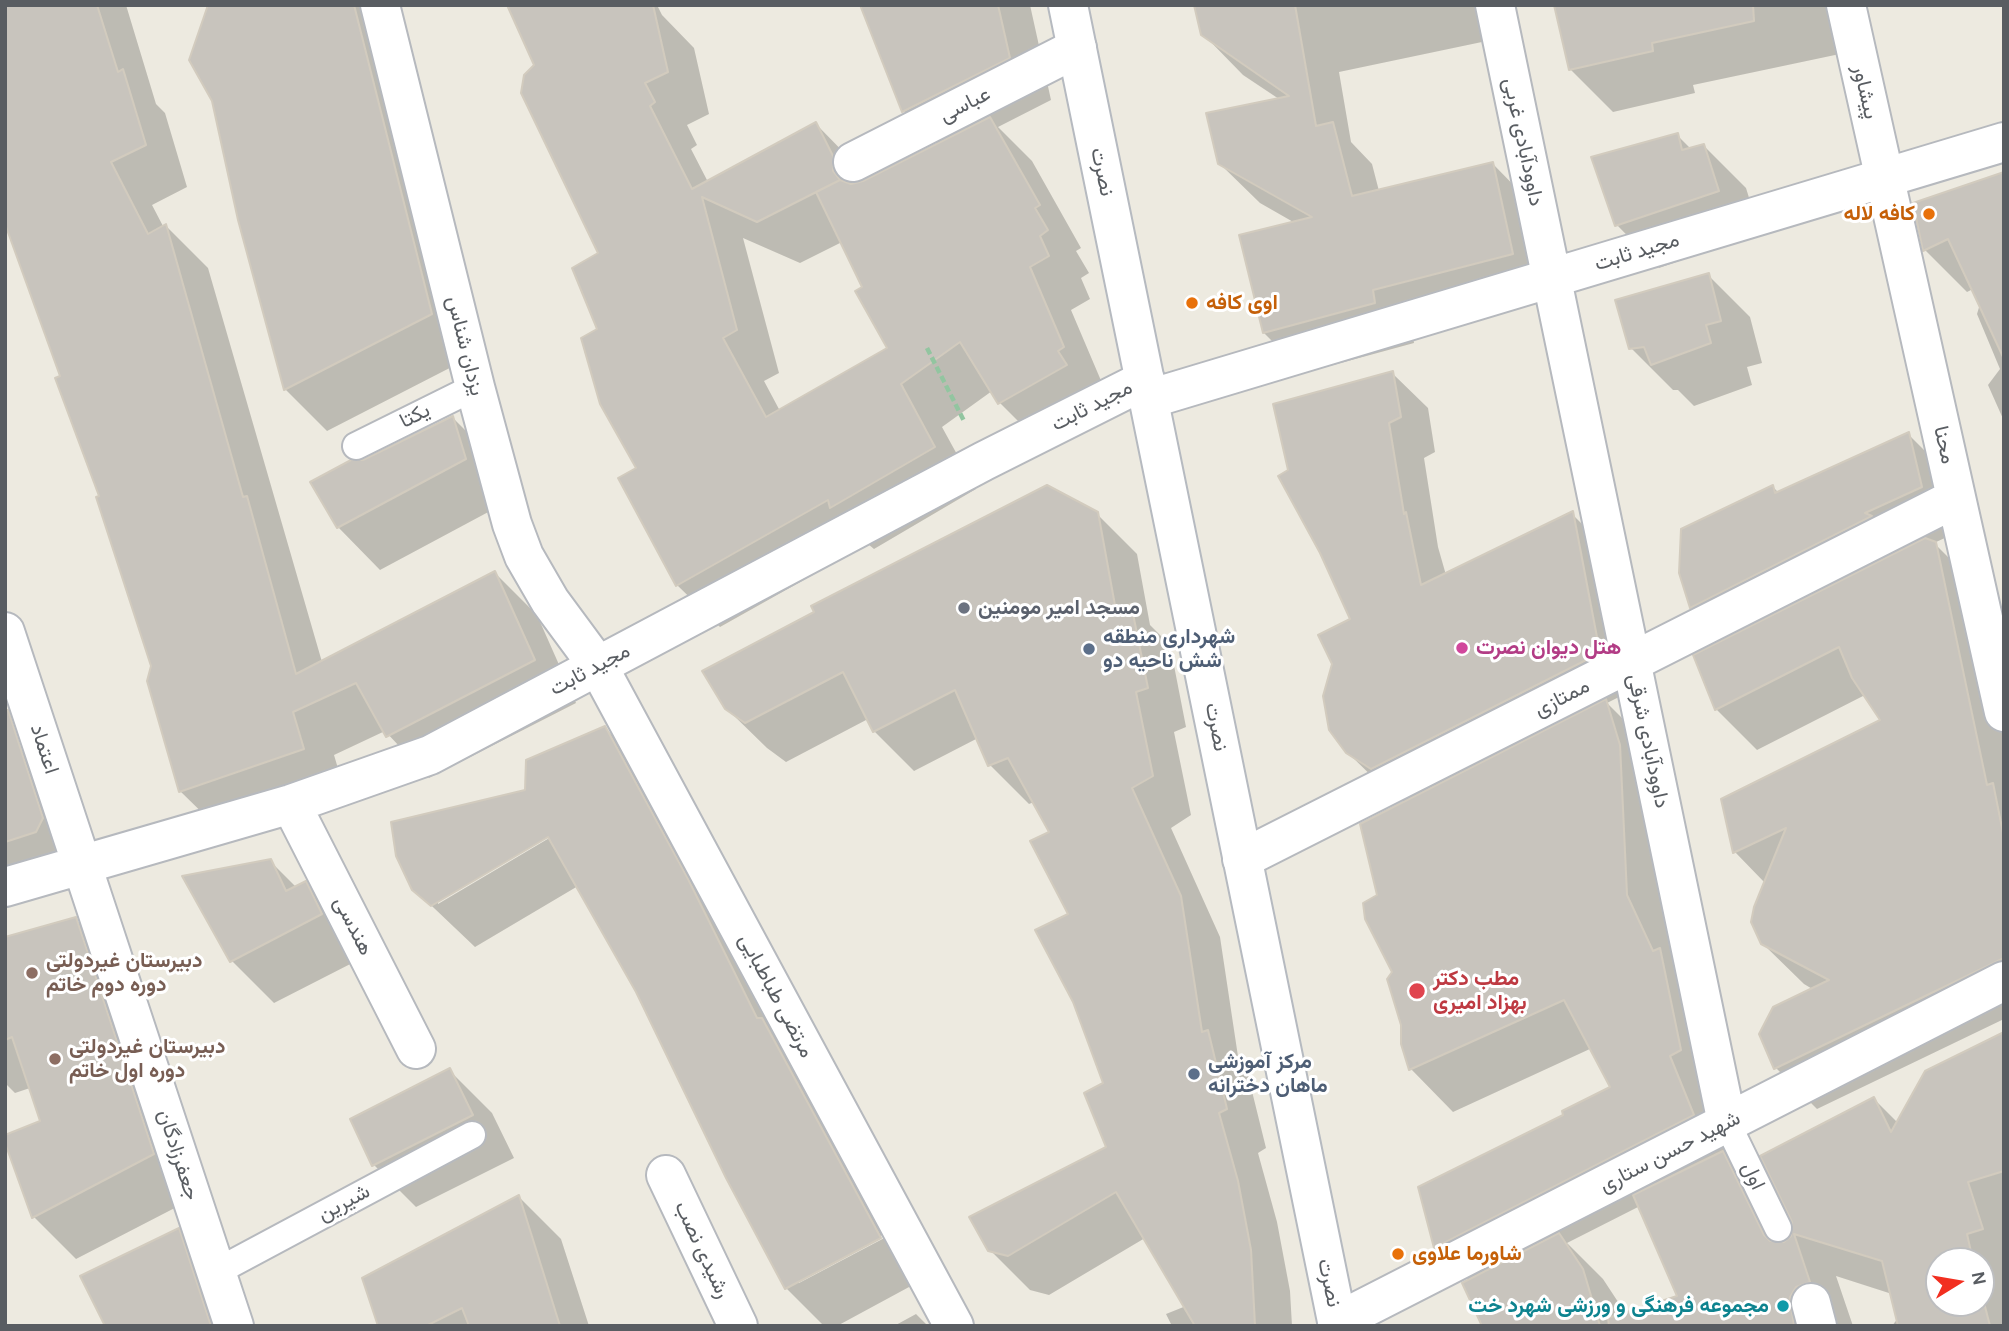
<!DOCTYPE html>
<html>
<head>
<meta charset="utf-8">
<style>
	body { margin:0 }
	#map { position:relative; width:2009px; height:1331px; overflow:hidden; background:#edeae0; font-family:Karla,sans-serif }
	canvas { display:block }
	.frame { position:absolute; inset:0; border:7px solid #595d62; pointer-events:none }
	.north { position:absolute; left:1925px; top:1247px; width:70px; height:70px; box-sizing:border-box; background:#fff; border:2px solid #bdbec0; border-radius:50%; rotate:79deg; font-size:19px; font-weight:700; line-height:28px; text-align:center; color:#595d62 }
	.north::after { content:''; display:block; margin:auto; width:24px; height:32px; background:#f22f20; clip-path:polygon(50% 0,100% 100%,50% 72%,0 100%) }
</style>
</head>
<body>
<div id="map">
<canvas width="2009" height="1331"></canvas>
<div class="frame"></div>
<div class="north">N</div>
</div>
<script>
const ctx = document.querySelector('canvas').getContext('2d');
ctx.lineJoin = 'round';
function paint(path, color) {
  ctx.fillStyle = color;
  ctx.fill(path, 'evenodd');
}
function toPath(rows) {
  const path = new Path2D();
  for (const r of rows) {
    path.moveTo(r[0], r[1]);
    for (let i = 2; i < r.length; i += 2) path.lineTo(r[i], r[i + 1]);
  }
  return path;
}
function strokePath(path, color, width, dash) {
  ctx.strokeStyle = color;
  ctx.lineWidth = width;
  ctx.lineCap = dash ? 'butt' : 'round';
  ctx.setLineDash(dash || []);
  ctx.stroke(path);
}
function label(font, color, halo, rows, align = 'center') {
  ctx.font = font + ' Karla,Vazirmatn,sans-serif';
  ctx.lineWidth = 6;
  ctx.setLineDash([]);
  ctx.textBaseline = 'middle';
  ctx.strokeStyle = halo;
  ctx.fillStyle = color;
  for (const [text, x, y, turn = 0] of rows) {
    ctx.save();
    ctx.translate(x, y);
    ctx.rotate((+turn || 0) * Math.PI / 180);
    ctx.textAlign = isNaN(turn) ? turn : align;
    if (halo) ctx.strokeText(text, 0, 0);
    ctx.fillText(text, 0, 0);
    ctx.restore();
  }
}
const shadow = toPath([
	[5,5,126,5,156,104,165,113,187,187,152,205,164,228,166,226,208,268,322,662,495,573,537,615,576,703,429,778,385,731,334,755,345,792,223,833,180,791,153,666,62,377],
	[209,5,383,5,473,356,327,431,285,389],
	[508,5,657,5,662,15,694,48,709,114,687,125,697,145,691,149,708,182,816,124,858,167,866,182,938,145,904,111,863,7,1030,5,1051,100,998,127,1032,161,1081,248,1076,251,1089,273,1081,278,1090,299,1071,310,1105,390,1042,445,1000,403,992,391,942,427,976,489,874,549,868,544,720,627,677,585,638,468,599,330,600,254,536,65],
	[743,238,800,263,842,242,889,348,780,411,764,381,779,373],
	[1196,5,1494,5,1501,38,1339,72,1351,142,1372,164,1379,191,1493,164,1532,204,1552,294,1412,330,1414,343,1304,373,1264,333,1295,223,1260,203,1219,163,1279,99,1243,75,1203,34],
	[1558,5,1845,5,1854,51,1693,85,1695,93,1613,112,1570,69],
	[1677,135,1691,149,1704,146,1746,188,1760,233,1659,268,1617,225],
	[2004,174,2004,421,1988,385,2000,369,1977,314,1980,304,1973,289,1967,292,1925,250],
	[1708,275,1750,317,1762,363,1747,367,1752,385,1694,406,1678,390,1673,390,1631,348],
	[1392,373,1428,408,1435,452,1424,458,1438,547,1446,575,1572,514,1607,549,1635,689,1607,703,1648,744,1661,789,1668,939,1685,974,1735,1158,1730,1160,1767,1197,1788,1241,1793,1237,1794,1221,1874,1099,1898,1123,2004,1042,2004,1326,1892,1326,1898,1318,1892,1294,1836,1276,1853,1326,1484,1326,1470,1281,1436,1247,1565,1116,1612,1087,1592,1048,1453,1112,1411,1069,1403,1044,1403,1025,1379,896,1406,803,1384,788,1347,752,1352,620,1290,471],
	[1640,1206,1679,1297,1626,1314,1603,1279,1567,1243],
	[1939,1261,1981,1261,1981,1303,1939,1303],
	[453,418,495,460,507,502,380,570,338,527,313,483],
	[1908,434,1951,477,1964,529,1934,543,1976,585,2004,715,2004,1019,1817,1109,1776,1068,1814,990,1804,984,1762,943,1765,883,1735,852,1883,721,1865,695,1757,750,1716,709,1726,641,1692,607,1773,487,1779,493],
	[1097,514,1137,554,1150,625,1170,645,1186,727,1174,732,1191,815,1171,828,1220,937,1239,1063,1247,1071,1266,1148,1258,1153,1277,1222,1290,1291,1292,1326,1172,1326,1166,1314,1186,1306,1145,1238,1049,1295,1030,1290,990,1250,1108,1148,1106,1083,1075,1001,1070,915,1051,833,1034,802,1029,804,990,765,978,738,914,771,874,731,868,719,786,762,767,748,726,708],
	[605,728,647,770,922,1280,837,1326,824,1326,786,1288,637,991,578,886,475,947,414,889],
	[550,834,551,837,438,904,438,900],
	[888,1232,890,1235,799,1283,799,1279],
	[20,749,62,792,85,861,5,897,5,754],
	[270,861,297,888,305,883,348,926,364,957,274,1003,232,961],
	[75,919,118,961,196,1197,76,1259,34,1217,42,1122,30,1088,15,1093,5,1083,5,939],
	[450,1071,492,1113,514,1158,416,1207,374,1165],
	[519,1197,561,1239,589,1326,380,1326],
	[178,1231,221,1273,238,1326,107,1326],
	[916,1314,928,1326,894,1326]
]);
const building = toPath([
	[5,5,97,5,118,72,123,69,146,145,111,162,148,234,166,224,243,497,247,496,296,674,495,571,535,660,386,737,356,683,293,712,304,749,179,792,147,681,151,666,96,497,99,496,55,378,60,376,5,224,5,5],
	[208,5,354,5,432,314,284,390,238,220,212,101,189,60,208,5],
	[507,5,653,5,668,72,645,83,655,102,650,106,692,189,816,122,833,156,833,171,840,180,757,222,702,197,737,330,723,338,766,417,887,348,855,291,862,287,816,192,840,180,851,184,863,181,990,117,1040,205,1035,208,1048,230,1040,236,1049,256,1030,267,1064,347,1058,351,1067,365,998,404,960,342,901,384,935,447,830,508,828,500,676,586,618,478,636,468,600,404,581,338,597,329,572,268,598,253,521,93,524,75,534,65,507,5],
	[860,5,998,5,1010,58,902,112,860,5],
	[1194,5,1295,5,1316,126,1333,122,1352,196,1493,162,1513,254,1373,290,1375,303,1263,333,1239,235,1312,217,1218,164,1206,113,1289,96,1201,35,1194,5],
	[1554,5,1753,5,1754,21,1652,43,1653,51,1569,70,1554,5],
	[1678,133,1682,150,1704,144,1719,191,1615,226,1591,157,1678,133],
	[2004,172,2004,359,1948,239,1923,251,1913,203,2004,172],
	[1709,273,1721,321,1706,325,1711,343,1651,365,1644,347,1629,349,1615,300,1709,273],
	[1393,371,1401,417,1389,423,1404,514,1406,512,1421,585,1573,511,1600,653,1371,769,1346,753,1329,730,1323,696,1332,664,1318,635,1350,619,1320,553,1278,476,1288,470,1273,404,1393,371],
	[453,416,466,459,337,528,310,482,351,460,363,460,453,416],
	[1909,432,1922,487,1865,513,1872,516,1690,608,1679,573,1681,529,1773,485,1775,493,1909,432],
	[1047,485,1098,512,1116,611,1131,604,1148,688,1136,692,1153,776,1132,788,1181,896,1202,1032,1208,1030,1227,1109,1219,1113,1238,1181,1251,1250,1255,1326,1195,1326,1116,1192,1008,1256,988,1251,969,1217,1106,1147,1084,1093,1103,1083,1073,1002,1035,930,1068,914,1030,841,1049,832,1008,758,988,766,955,690,873,732,843,672,745,723,725,709,702,671,814,612,811,606,1047,485],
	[1925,538,1936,542,1987,785,1993,783,2004,838,2004,958,1774,1069,1759,1034,1773,1007,1829,980,1761,944,1751,922,1754,907,1786,828,1733,853,1721,799,1880,720,1852,678,1839,647,1715,710,1693,655,1925,538],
	[1606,699,1620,745,1627,895,1653,951,1660,948,1681,1050,1670,1056,1694,1115,1434,1248,1418,1187,1563,1115,1562,1111,1610,1087,1564,1000,1409,1070,1401,1044,1401,1025,1387,979,1392,972,1365,919,1363,903,1377,895,1360,824,1606,699],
	[8,710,43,818,36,832,5,842,5,711,8,710],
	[605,726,688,879,757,1018,762,1018,881,1238,785,1289,726,1178,636,992,548,837,431,906,412,890,396,856,391,822,525,790,526,760,605,726],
	[271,859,286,891,306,881,322,914,230,962,182,876,271,859],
	[76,917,154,1154,32,1218,5,1143,5,1135,40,1121,12,1037,5,1040,5,937,76,917],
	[2004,1032,2004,1171,1968,1182,1983,1229,1967,1234,1973,1261,1939,1261,1939,1303,1981,1303,1981,1291,1990,1326,1898,1326,1882,1261,1794,1234,1810,1282,1796,1287,1790,1297,1794,1326,1609,1326,1608,1318,1677,1296,1633,1195,1723,1151,1764,1235,1770,1241,1784,1242,1791,1236,1792,1222,1760,1156,1874,1097,1891,1132,1925,1071,2004,1032],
	[450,1068,473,1115,372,1166,350,1119,450,1068],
	[519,1195,560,1326,469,1326,462,1308,426,1326,378,1326,362,1278,519,1195],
	[179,1228,211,1326,105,1326,80,1276,179,1228],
	[1559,1233,1583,1269,1600,1326,1482,1326,1462,1283,1559,1233]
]);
const path = toPath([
	[927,348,965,423]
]);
const lane = toPath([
	[356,446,475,387],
	[1727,1123,1778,1228],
	[216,1272,472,1135]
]);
const street = toPath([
	[380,5,475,387,512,524,524,556,550,601,598,666,954,1326],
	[1495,5,1727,1123],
	[1846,5,2004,712],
	[853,162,1077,48],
	[1149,399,2004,142],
	[5,632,234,1326],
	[291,804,416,1049],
	[1242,859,1956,498],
	[5,887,291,804,430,755,984,461,1145,380],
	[666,1175,738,1326],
	[1811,1303,1817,1326],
	[1337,1322,2004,981]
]);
const secondary = toPath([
	[1068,5,1338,1326]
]);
const markers = [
	[1929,214,7,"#e8710a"],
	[1192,303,7,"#e8710a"],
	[964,608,7,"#6b7280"],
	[1462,648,7,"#d1479c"],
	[1089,649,7,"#5c6f8a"],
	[32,973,7,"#8d6e63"],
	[1417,991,9,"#e0444e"],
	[55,1059,7,"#8d6e63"],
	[1194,1074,7,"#5c6f8a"],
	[1398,1254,7,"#e8710a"],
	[1783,1306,7,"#0f9aa8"]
];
const streetNames = [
	["پیشاور",1865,92,77],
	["عباسی",965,105,-27],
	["داوودآبادی غربی",1523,142,78],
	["نصرت",1102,172,78],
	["مجید ثابت",1637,252,-17],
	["یزدان شناس",465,346,76],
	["مجید ثابت",1092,406,-27],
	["یکتا",415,416,-27],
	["محنا",1944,445,77],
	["مجید ثابت",590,670,-28],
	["ممتازی",1562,698,-27],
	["نصرت",1216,727,79],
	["داوودآبادی شرقی",1648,741,78],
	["اعتماد",44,749,72],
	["هندسی",353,926,63],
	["مرتضی طباطبایی",776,996,62],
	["شهید حسن ستاری",1670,1152,-27],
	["جعفرزادگان",178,1155,72],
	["اول",1753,1176,65],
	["شیرین",344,1203,-28],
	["رشیدی نصب",702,1250,65],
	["نصرت",1329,1283,78]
];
const foodNames = [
	["کافه لاله",1915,214,"right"],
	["اوی کافه",1206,303],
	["شاورما علاوی",1412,1254]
];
const worshipNames = [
	["مسجد امیر مومنین",978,608]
];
const serviceNames = [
	["شهرداری منطقه",1103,637],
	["شش ناحیه دو",1103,661],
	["مرکز آموزشی",1208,1062],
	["ماهان دخترانه",1208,1086]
];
const hotelNames = [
	["هتل دیوان نصرت",1476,648]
];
const educationNames = [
	["دبیرستان غیردولتی",46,961],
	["دوره دوم خاتم",46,985],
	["دبیرستان غیردولتی",69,1047],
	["دوره اول خاتم",69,1071]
];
const healthNames = [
	["مطب دکتر",1433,979],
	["بهزاد امیری",1433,1003]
];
const cultureNames = [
	["مجموعه فرهنگی و ورزشی شهرد خت",1769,1306]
];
paint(shadow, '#0003');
paint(building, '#c8c4bd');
strokePath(building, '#d2cbbe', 2);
strokePath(lane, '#b6b9be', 30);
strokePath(street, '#b6b9be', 42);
strokePath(secondary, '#b6bac0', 42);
strokePath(path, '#92c5a0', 4.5, [7, 3.5]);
strokePath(lane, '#fff', 26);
strokePath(street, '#fff', 38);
strokePath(secondary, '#fff', 38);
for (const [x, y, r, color] of markers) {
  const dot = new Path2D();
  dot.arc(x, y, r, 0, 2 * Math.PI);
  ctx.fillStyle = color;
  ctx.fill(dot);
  strokePath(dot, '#fff', 2.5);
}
label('21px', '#595d62', '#fff', streetNames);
label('bold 21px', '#c56008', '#fff', foodNames, 'left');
label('bold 21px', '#5b616d', '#fff', worshipNames, 'left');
label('bold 21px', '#4e5e75', '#fff', serviceNames, 'left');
label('bold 21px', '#b23c85', '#fff', hotelNames, 'left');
label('bold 21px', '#785e54', '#fff', educationNames, 'left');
label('bold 21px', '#be3a42', '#fff', healthNames, 'left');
label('bold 21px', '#0d838f', '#fff', cultureNames, 'right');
</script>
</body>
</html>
